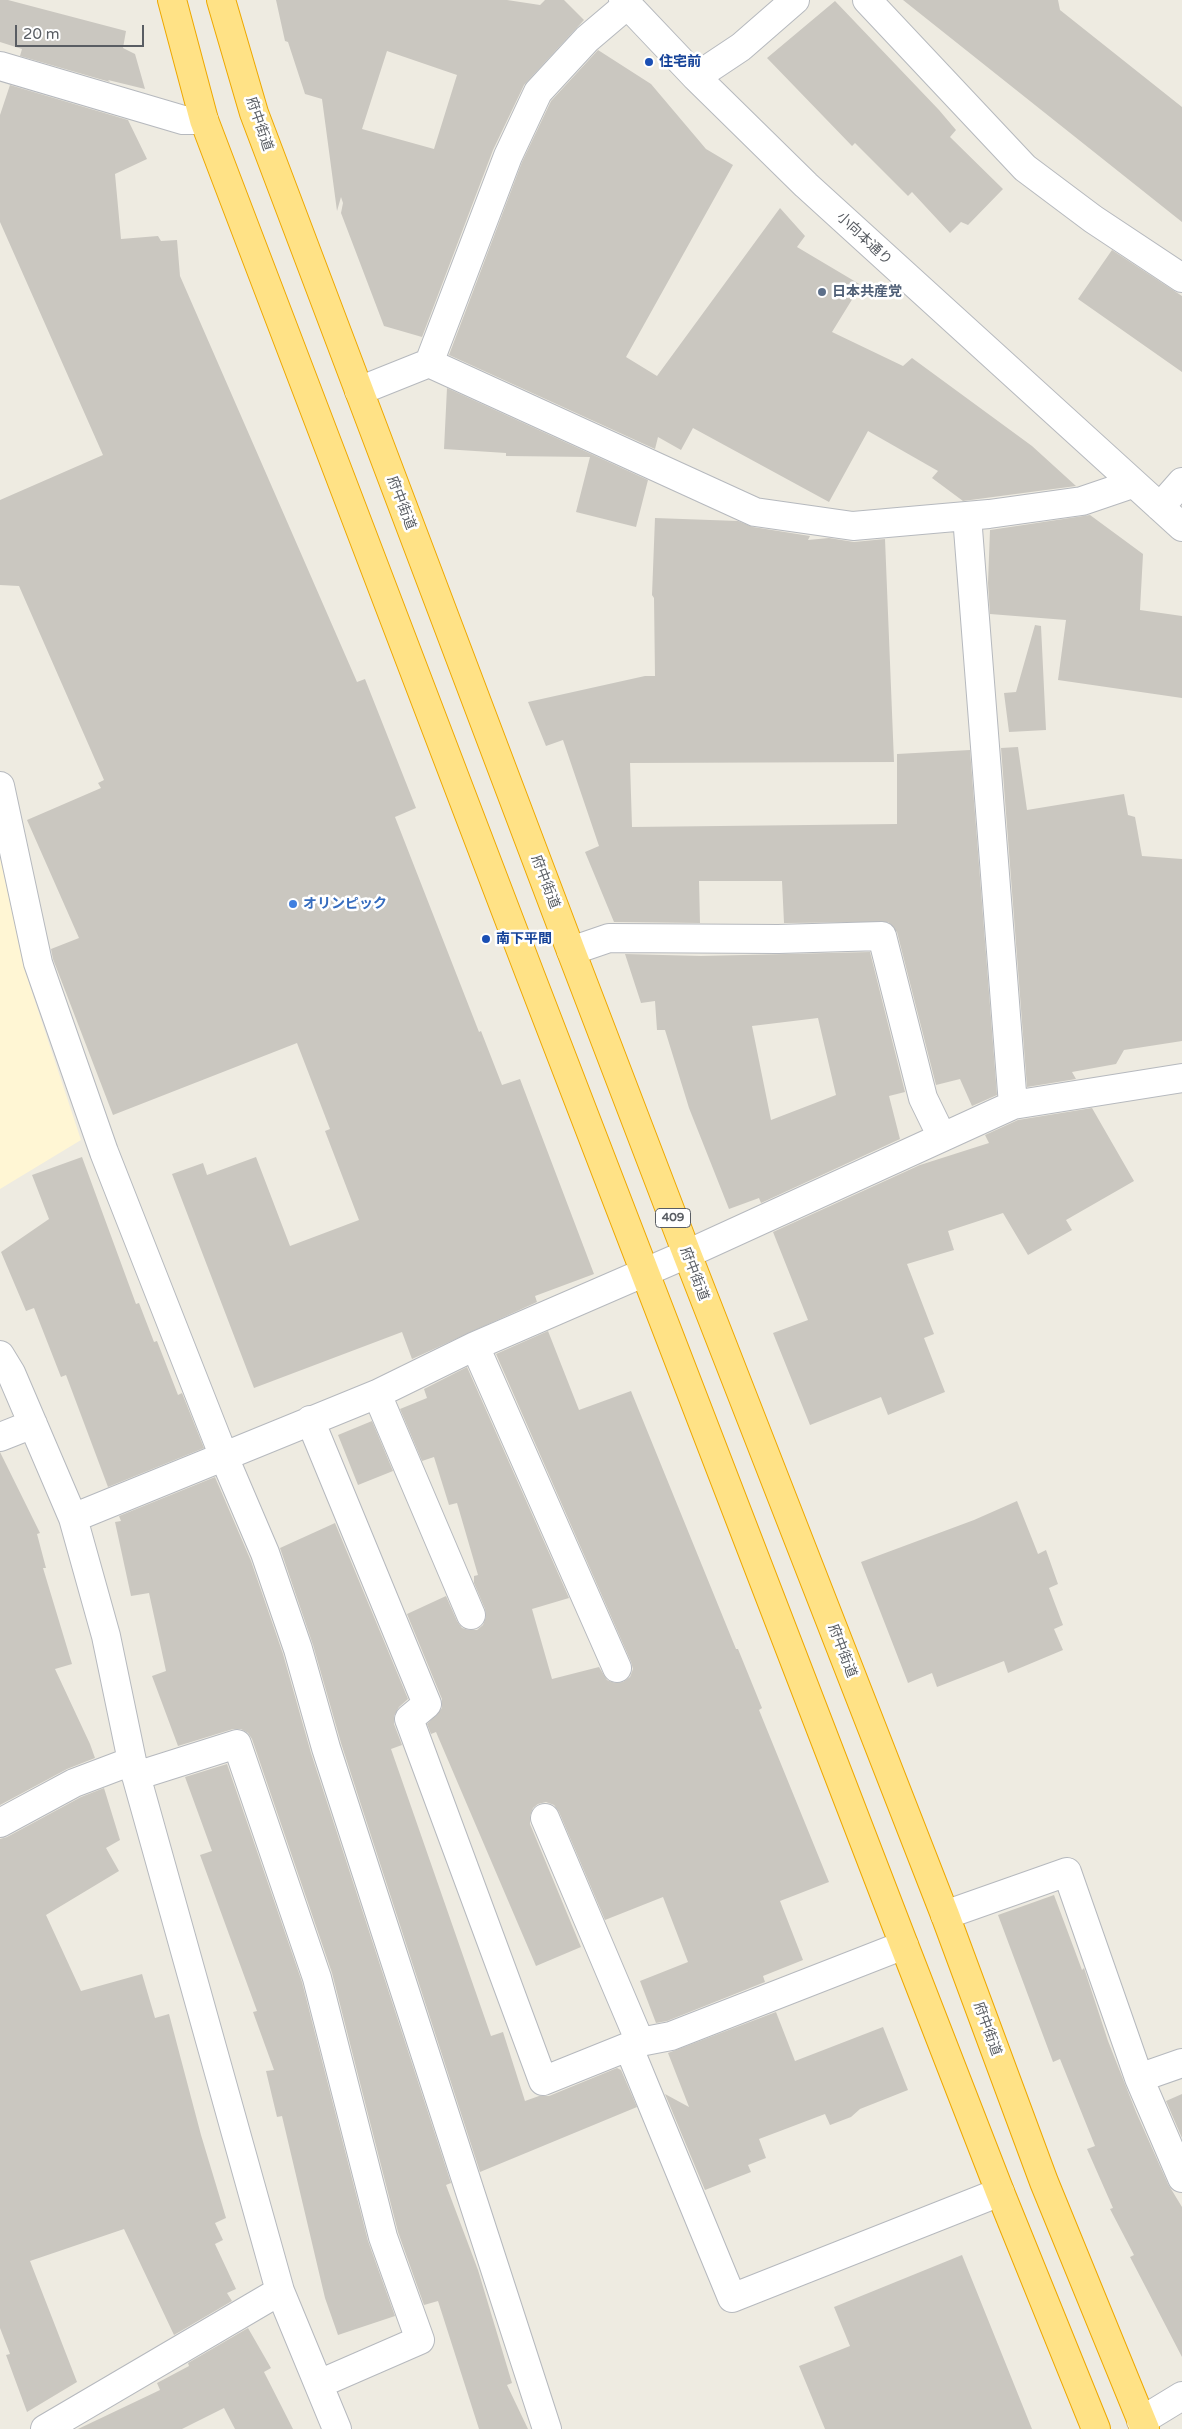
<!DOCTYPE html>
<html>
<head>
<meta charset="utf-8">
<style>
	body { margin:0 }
	#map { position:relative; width:1182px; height:2429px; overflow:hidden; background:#eeebe1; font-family:"Varela Round",sans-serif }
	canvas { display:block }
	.scale { position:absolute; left:15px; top:25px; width:129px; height:22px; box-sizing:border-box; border:2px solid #595d63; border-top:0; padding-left:6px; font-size:15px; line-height:18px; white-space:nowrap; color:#595d63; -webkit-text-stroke:4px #fff; paint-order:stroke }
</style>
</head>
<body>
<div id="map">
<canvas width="1182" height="2429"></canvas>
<div class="scale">20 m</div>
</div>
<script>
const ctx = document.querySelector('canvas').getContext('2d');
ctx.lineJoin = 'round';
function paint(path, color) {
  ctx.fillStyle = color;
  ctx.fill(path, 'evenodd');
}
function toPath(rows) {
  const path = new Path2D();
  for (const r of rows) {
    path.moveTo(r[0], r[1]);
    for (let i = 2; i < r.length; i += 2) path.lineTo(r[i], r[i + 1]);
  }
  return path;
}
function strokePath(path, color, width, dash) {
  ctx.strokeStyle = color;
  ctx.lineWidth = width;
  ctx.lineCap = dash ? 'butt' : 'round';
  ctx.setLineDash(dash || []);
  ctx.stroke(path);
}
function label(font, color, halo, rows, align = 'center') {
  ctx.font = font + ' "Varela Round","Noto Sans JP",sans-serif';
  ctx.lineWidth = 5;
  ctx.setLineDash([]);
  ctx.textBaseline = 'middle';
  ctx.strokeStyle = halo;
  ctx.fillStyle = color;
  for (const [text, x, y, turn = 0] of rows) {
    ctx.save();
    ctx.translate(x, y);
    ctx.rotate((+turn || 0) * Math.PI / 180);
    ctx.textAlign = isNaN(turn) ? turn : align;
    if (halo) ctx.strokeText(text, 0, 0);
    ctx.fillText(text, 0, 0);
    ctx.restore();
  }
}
const commercial = toPath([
	[0,858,29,983,81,1140,0,1189]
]);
const building = toPath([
	[0,0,8,0,126,31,123,48,135,54,145,89,108,80,110,82,20,56,22,49,0,42],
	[276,0,507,0,540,5,545,0,564,0,584,20,524,85,493,150,422,337,384,326,341,213,343,203,341,197,337,211,322,99,305,94,288,42,285,41],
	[387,51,457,75,434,149,362,129],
	[903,0,1058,0,1060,10,1182,107,1182,222],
	[835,1,939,110,956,130,950,137,1003,189,968,225,961,222,950,233,912,192,908,196,855,143,852,146,767,58],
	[598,50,651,84,706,149,733,165,626,357,657,376,780,208,805,236,797,247,861,285,832,332,903,366,912,358,1032,446,1076,486,963,501,932,478,938,471,868,431,829,502,693,428,681,450,658,437,655,449,449,355,522,162,551,101],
	[10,85,128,120,147,159,115,174,121,239,158,236,161,241,177,240,180,276,357,682,365,679,416,808,395,817,479,1032,481,1031,502,1085,520,1079,594,1274,535,1296,537,1302,412,1359,402,1332,254,1388,172,1174,203,1163,207,1175,256,1157,290,1246,359,1220,325,1131,330,1129,297,1043,113,1115,53,959,51,949,79,938,27,820,101,788,98,783,104,780,19,586,0,585,0,500,103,455,0,222,0,115],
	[1112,250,1182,296,1182,372,1078,299],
	[447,388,648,480,636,527,576,512,590,457,506,456,506,453,444,449],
	[1090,515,1143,554,1140,610,1182,616,1182,698,1058,680,1066,620,990,614,988,583,990,530],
	[655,518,738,521,753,527,810,536,808,540,829,538,854,542,885,539,894,762,630,763,632,827,897,824,897,754,970,750,997,1095,972,1106,960,1079,936,1085,897,932,888,922,784,923,782,881,699,881,700,923,614,922,585,852,599,846,563,740,546,746,528,702,645,676,655,676,654,598,652,595],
	[1035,625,1041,626,1046,730,1009,732,1004,693,1016,692],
	[1018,747,1027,810,1124,794,1128,815,1135,817,1142,856,1182,859,1182,1041,1124,1050,1116,1064,1072,1072,1076,1079,1027,1087,1001,748],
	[870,952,905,1092,889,1096,900,1139,761,1203,759,1198,729,1209,689,1108,665,1030,657,1030,655,1001,641,1003,625,954,701,956],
	[818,1018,836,1095,771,1120,752,1026],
	[1092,1108,1134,1181,1066,1220,1072,1230,1028,1255,1003,1213,948,1231,954,1250,907,1264,934,1334,924,1338,945,1392,888,1415,881,1397,810,1425,773,1333,808,1320,773,1232,920,1165,989,1143,985,1135,1018,1120],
	[82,1157,136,1304,139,1303,154,1342,157,1341,178,1395,182,1393,204,1448,108,1487,66,1375,61,1377,34,1308,26,1311,1,1252,49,1219,32,1175],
	[548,1331,579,1410,631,1391,736,1649,738,1649,762,1708,759,1710,829,1882,780,1901,803,1960,763,1976,765,1982,667,2021,656,2023,640,1981,688,1962,663,1897,605,1920,559,1812,554,1805,546,1802,538,1804,533,1808,530,1816,530,1824,581,1947,536,1966,436,1732,431,1734,427,1724,442,1708,442,1699,407,1614,446,1596,457,1621,462,1628,469,1630,477,1630,483,1625,486,1617,485,1609,474,1583,474,1576,478,1575,457,1503,449,1505,434,1457,422,1461,400,1409,427,1398,424,1389,467,1367,569,1598,532,1609,552,1679,599,1667,607,1680,615,1683,623,1682,630,1677,633,1669,631,1662,496,1354],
	[372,1421,393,1471,358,1485,338,1435],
	[0,1452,40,1533,37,1534,46,1568,43,1568,72,1664,55,1669,90,1744,95,1758,67,1769,0,1805],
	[215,1477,251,1561,283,1654,311,1753,451,2183,446,2185,478,2270,512,2383,507,2385,528,2429,479,2429,438,2301,424,2305,398,2232,332,1973,252,1739,248,1733,241,1729,233,1729,178,1746,152,1676,166,1671,149,1593,131,1596,115,1522,121,1521,119,1516],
	[1017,1501,1038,1554,1046,1550,1058,1584,1049,1588,1063,1625,1054,1629,1063,1650,1008,1673,1004,1661,937,1687,932,1673,908,1683,861,1562,974,1520],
	[335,1523,408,1699,399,1707,394,1716,394,1724,402,1745,391,1749,491,2036,503,2032,525,2101,539,2096,549,2096,617,2068,621,2070,637,2107,480,2172,341,1743,313,1645,280,1548],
	[227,1764,302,1982,368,2241,395,2316,338,2335,325,2298,282,2116,277,2117,266,2071,274,2070,253,2012,257,2011,200,1855,212,1851,185,1777],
	[104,1788,120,1840,106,1848,119,1871,46,1915,81,1991,142,1974,155,2018,169,2014,201,2135,226,2218,215,2223,223,2240,215,2244,236,2289,227,2293,232,2301,174,2335,124,2229,30,2261,77,2382,27,2412,6,2355,10,2354,0,2328,0,1839,7,1837,81,1797],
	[1054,1895,1082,1970,1084,1968,1108,2041,1136,2112,1168,2184,1182,2207,1182,2357,1130,2257,1134,2255,1110,2209,1113,2208,1087,2149,1095,2146,1060,2059,1053,2062,998,1915],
	[776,2012,795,2061,883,2027,908,2090,860,2109,851,2117,830,2125,825,2114,759,2139,766,2158,748,2165,751,2172,705,2190,665,2094,689,2107,668,2053],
	[1182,2094,1182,2138,1166,2101],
	[962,2255,1032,2429,825,2429,799,2366,850,2346,834,2307],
	[248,2328,271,2368,264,2372,293,2429,235,2429,224,2408,182,2429,78,2429,160,2390,157,2383,189,2366,188,2363]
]);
const minor = toPath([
	[623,0,696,77,806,185,1182,527],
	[867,0,1025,168,1093,219,1182,278],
	[0,66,183,120,204,120],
	[696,77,741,47,795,0],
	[429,363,508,156,538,92,587,39,627,5],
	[359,391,429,363,755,512,853,526,989,514,1082,501,1132,484],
	[1160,507,1182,482],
	[967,516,1013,1105],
	[0,786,38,963,104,1152,224,1457,265,1553,298,1649,326,1748,547,2429],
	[571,951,609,938,778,939,882,936,923,1098,942,1137],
	[475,1346,617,1668],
	[0,1355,11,1373,73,1518,106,1636,132,1761,280,2291,337,2429],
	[377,1394,471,1615],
	[310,1420,427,1704,409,1719,543,2081,640,2042,671,2036,904,1945],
	[0,1437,33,1424],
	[73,1518,377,1394,475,1346,687,1254,1013,1105,1182,1078],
	[136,1776,237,1744,317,1978,383,2237,420,2340,319,2384],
	[545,1818,640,2042],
	[0,1823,74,1783,132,1761],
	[945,1915,1067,1872,1139,2078,1182,2178],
	[629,2048,732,2298,1000,2192],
	[1139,2078,1182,2063],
	[1141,2421,1182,2396],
	[45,2429,280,2291]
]);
const highway = toPath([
	[172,0,204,120,226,178,531,977,904,1945,1000,2192,1096,2429],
	[221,0,254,113,571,951,687,1254,945,1915,1044,2182,1145,2429]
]);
const markers = [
	[649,62,5,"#1a4fb4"],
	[822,292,5,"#5c6f8a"],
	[293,904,5,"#3f7fe0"],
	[486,939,5,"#1a4fb4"]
];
const shields = [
	[673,1218,35]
];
const shieldNames = [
	["409",673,1218]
];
const transitNames = [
	["住宅前",659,62],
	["南下平間",496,939]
];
const streetNames = [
	["府中街道",259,124,71],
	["小向本通り",864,239,43],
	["府中街道",401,503,69],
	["府中街道",545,882,69],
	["府中街道",694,1274,69],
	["府中街道",842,1651,69],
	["府中街道",987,2029,70]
];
const serviceNames = [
	["日本共産党",832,292]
];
const shopNames = [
	["オリンピック",303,904]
];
paint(commercial, '#fff6d4');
paint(building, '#cac7c0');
strokePath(minor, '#b6b9be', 30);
strokePath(highway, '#eea800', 30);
strokePath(minor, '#fff', 28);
strokePath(highway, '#ffe286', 28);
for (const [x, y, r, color] of markers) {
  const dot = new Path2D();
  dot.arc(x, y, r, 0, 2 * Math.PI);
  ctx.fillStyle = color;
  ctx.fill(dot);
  strokePath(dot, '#fff', 2);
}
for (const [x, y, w] of shields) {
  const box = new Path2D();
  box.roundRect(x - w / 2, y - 9.5, w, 19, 4);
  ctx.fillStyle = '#fff';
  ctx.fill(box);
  strokePath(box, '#595d63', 1);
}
label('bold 12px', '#595d63', null, shieldNames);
label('bold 14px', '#164399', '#fff', transitNames, 'left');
label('14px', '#595d63', '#fff', streetNames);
label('bold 14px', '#4e5e75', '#fff', serviceNames, 'left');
label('bold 14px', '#366cbe', '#fff', shopNames, 'left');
</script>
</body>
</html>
